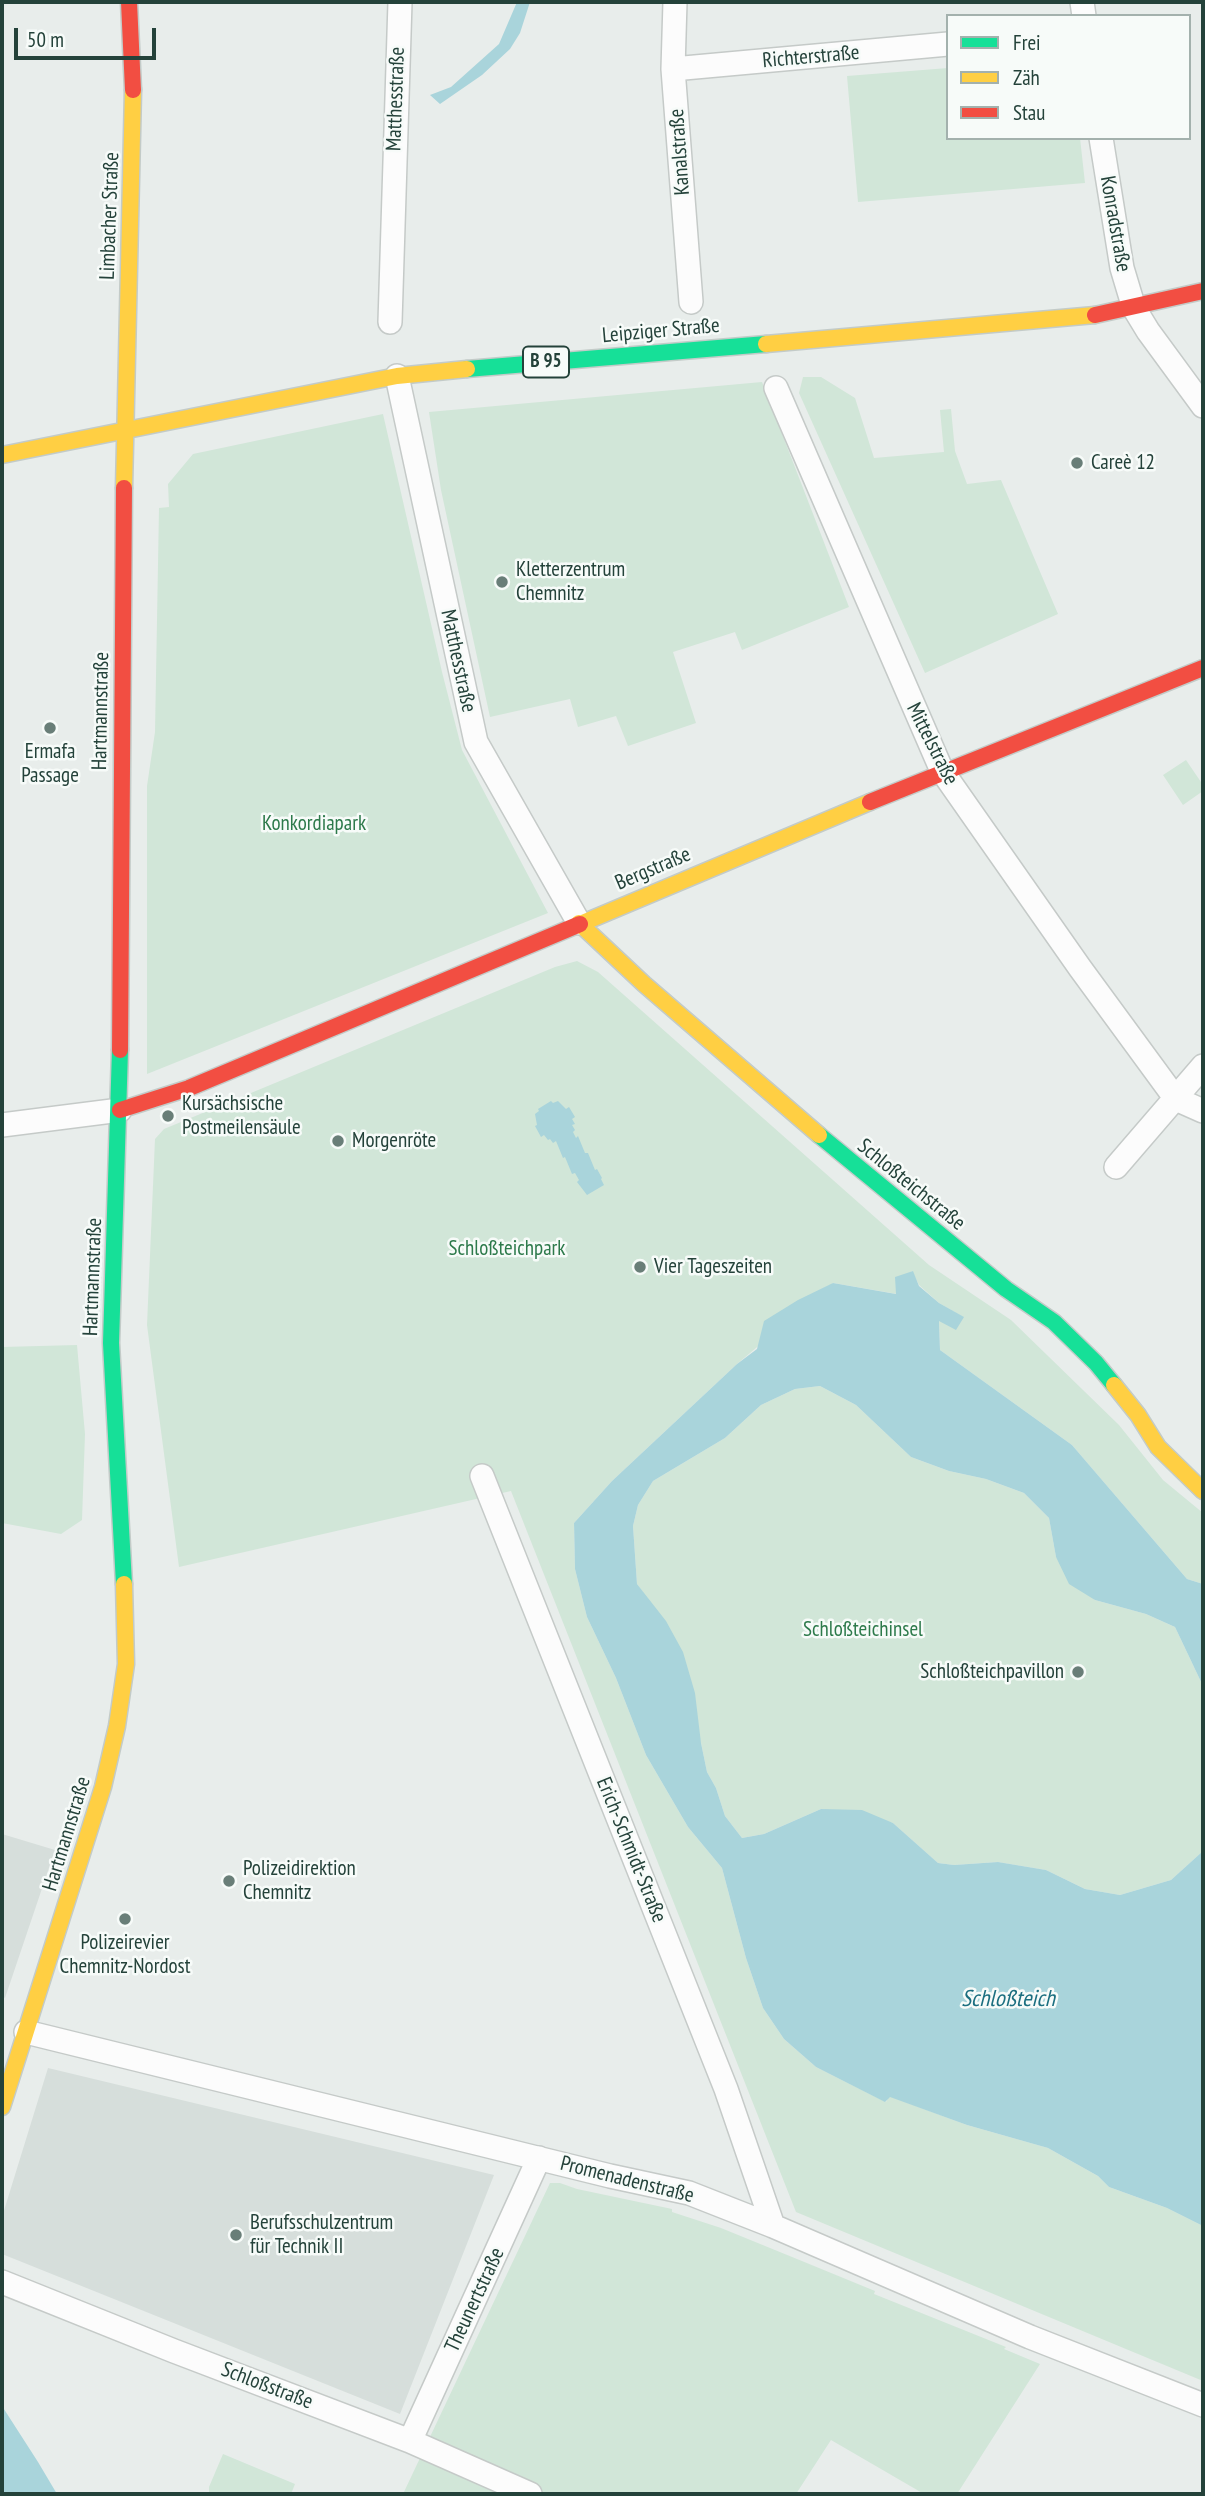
<!DOCTYPE html>
<html>
<head>
<meta charset="utf-8">
<style>
	body { margin:0 }
	#map { position:relative; width:1205px; height:2496px; overflow:hidden; background:#e8edeb; font-family:"PT Sans Narrow",sans-serif }
	canvas { display:block }
	.frame { position:absolute; inset:0; border:4px solid #24423a; pointer-events:none }
	.legend { position:absolute; left:946px; top:14px; width:245px; height:126px; box-sizing:border-box; background:#f7fbf9; border:2px solid #a3b1ad; margin:0; padding:9px 12px; list-style:none; font-size:21px; color:#24423a }
	.legend li { display:flex; align-items:center; gap:14px; height:35px }
	.legend b { width:35px; border:2px solid #a3b1ad }
	.scale { position:absolute; left:14px; top:28px; width:142px; height:32px; box-sizing:border-box; border:4px solid #24423a; border-top:0; padding-left:9px; font-size:21px; line-height:24px; white-space:nowrap; color:#24423a; -webkit-text-stroke:5px #f7fbf9; paint-order:stroke }
</style>
</head>
<body>
<div id="map">
<canvas width="1205" height="2496"></canvas>
<div class="frame"></div>
<ul class="legend">
<li><b style="height:9px;background:#16e098"></b>Frei</li>
<li><b style="height:9px;background:#ffcf43"></b>Zäh</li>
<li><b style="height:9px;background:#f24e42"></b>Stau</li>
</ul>
<div class="scale">50 m</div>
</div>
<script>
const ctx = document.querySelector('canvas').getContext('2d');
ctx.lineJoin = 'round';
function paint(path, color) {
  ctx.fillStyle = color;
  ctx.fill(path, 'evenodd');
}
function toPath(rows) {
  const path = new Path2D();
  for (const r of rows) {
    path.moveTo(r[0], r[1]);
    for (let i = 2; i < r.length; i += 2) path.lineTo(r[i], r[i + 1]);
  }
  return path;
}
function strokePath(path, color, width, dash) {
  ctx.strokeStyle = color;
  ctx.lineWidth = width;
  ctx.lineCap = dash ? 'butt' : 'round';
  ctx.setLineDash(dash || []);
  ctx.stroke(path);
}
function label(font, color, halo, rows, align = 'center') {
  ctx.font = font + ' "PT Sans Narrow",sans-serif';
  ctx.lineWidth = 5;
  ctx.setLineDash([]);
  ctx.textBaseline = 'middle';
  ctx.strokeStyle = halo;
  ctx.fillStyle = color;
  for (const [text, x, y, turn = 0] of rows) {
    ctx.save();
    ctx.translate(x, y);
    ctx.rotate((+turn || 0) * Math.PI / 180);
    ctx.textAlign = isNaN(turn) ? turn : align;
    if (halo) ctx.strokeText(text, 0, 0);
    ctx.fillText(text, 0, 0);
    ctx.restore();
  }
}
const built = toPath([
	[2,1834,55,1850,5,1998,2,1996],
	[48,2068,494,2175,400,2414,2,2254,2,2217]
]);
const green = toPath([
	[948,68,948,138,1080,138,1085,183,858,202,847,76],
	[803,377,821,377,855,398,874,458,944,452,940,410,951,409,955,451,967,484,1001,480,1058,614,925,673,799,393],
	[762,382,849,607,742,650,735,632,673,652,696,723,628,746,616,716,578,727,570,699,490,717,441,490,429,412],
	[383,414,442,672,462,750,548,913,147,1074,147,786,155,732,159,508,169,507,168,484,193,454],
	[1186,760,1203,785,1203,791,1183,805,1163,775],
	[577,961,598,972,929,1265,1011,1320,1119,1425,1163,1480,1203,1513,1203,1584,1187,1579,1072,1445,940,1350,939,1320,963,1317,939,1303,919,1285,912,1271,897,1294,833,1283,737,1364,612,1481,574,1523,575,1569,587,1617,616,1678,646,1755,688,1827,722,1868,746,1958,763,2008,784,2039,816,2067,886,2102,889,2096,967,2125,1048,2148,1098,2176,1109,2187,1167,2208,1203,2226,1203,2381,796,2212,511,1491,179,1567,147,1325,155,1139,164,1129,555,967],
	[77,1345,85,1434,82,1520,61,1534,2,1523,2,1347],
	[820,1386,856,1405,911,1457,949,1471,986,1479,1024,1493,1049,1518,1056,1557,1095,1600,1146,1614,1175,1627,1203,1686,1203,1851,1171,1880,1120,1895,1085,1889,1046,1870,998,1862,954,1865,938,1863,893,1823,821,1809,764,1834,742,1838,725,1816,716,1788,707,1772,701,1743,648,1600,637,1584,633,1526,638,1505,653,1481,725,1438,761,1405,795,1389],
	[550,2183,560,2183,577,2189,672,2209,672,2212,721,2228,797,2259,875,2291,874,2294,1006,2347,1004,2349,1040,2364,957,2494,924,2494,831,2440,796,2494,403,2494],
	[223,2454,295,2484,291,2494,209,2494,209,2487]
]);
const water = toPath([
	[517,2,530,2,520,33,510,49,482,75,440,104,430,95,451,87,499,44],
	[551,1101,553,1103,558,1101,566,1109,569,1107,575,1117,572,1119,575,1124,572,1125,575,1130,573,1132,576,1138,578,1136,585,1153,588,1153,595,1170,597,1169,602,1178,601,1179,604,1185,587,1195,577,1182,579,1180,575,1173,572,1174,565,1157,563,1158,556,1141,553,1143,550,1139,548,1140,544,1135,541,1137,535,1126,537,1125,535,1114,539,1111,538,1109],
	[913,1271,919,1286,939,1303,964,1317,956,1330,939,1321,940,1350,1072,1445,1187,1579,1203,1584,1203,1686,1175,1627,1146,1614,1095,1600,1069,1584,1056,1557,1049,1518,1024,1493,986,1479,949,1471,911,1457,856,1405,820,1386,795,1389,761,1405,725,1438,653,1481,638,1505,633,1526,637,1584,666,1621,683,1652,695,1693,701,1743,707,1772,716,1788,725,1816,742,1838,764,1834,821,1809,862,1810,893,1823,938,1863,954,1865,998,1862,1046,1870,1085,1889,1120,1895,1171,1880,1203,1851,1203,2226,1167,2208,1109,2187,1098,2176,1048,2148,967,2125,890,2097,885,2102,816,2067,784,2039,763,2008,746,1958,722,1868,688,1827,646,1755,616,1678,587,1617,575,1569,574,1523,612,1481,737,1364,757,1349,764,1321,798,1300,833,1283,896,1294,895,1277],
	[2,2406,38,2462,57,2494,2,2494]
]);
const street = toPath([
	[675,2,673,69,691,302],
	[1082,2,1084,16],
	[673,69,948,44],
	[1101,138,1122,268,1134,308,1148,331,1203,406],
	[390,322,400,2],
	[397,376,476,742,579,923],
	[776,388,942,771,1080,968,1176,1099,1203,1111],
	[2,1125,120,1110],
	[1116,1167,1203,1066],
	[482,1476,726,2089,773,2226],
	[26,2032,610,2176,689,2193,773,2226,1030,2337,1203,2405],
	[2,2282,174,2351,410,2441,530,2494],
	[410,2441,539,2158]
]);
const fast = toPath([
	[467,369,766,344],
	[120,1050,111,1343,124,1584],
	[819,1135,1006,1289,1054,1322,1096,1363,1114,1385]
]);
const slow = toPath([
	[766,344,1095,315],
	[2,455,397,376,467,369],
	[124,488,133,90],
	[579,923,644,984,819,1135],
	[580,924,870,802],
	[1114,1385,1138,1415,1158,1447,1203,1491],
	[2,2107,103,1787,117,1726,126,1664,124,1584]
]);
const jam = toPath([
	[129,2,133,90],
	[1095,315,1203,291],
	[870,802,1203,668],
	[120,1050,124,488],
	[120,1110,189,1088,580,924]
]);
const markers = [
	[1077,463,7,"#697e78"],
	[502,582,7,"#697e78"],
	[50,728,7,"#697e78"],
	[168,1116,7,"#697e78"],
	[338,1141,7,"#697e78"],
	[640,1267,7,"#697e78"],
	[1078,1672,7,"#697e78"],
	[229,1881,7,"#697e78"],
	[125,1919,7,"#697e78"],
	[236,2235,7,"#697e78"]
];
const shields = [
	[546,362,46]
];
const shieldNames = [
	["B 95",546,362]
];
const streetNames = [
	["Richterstraße",811,57,-5],
	["Matthesstraße",396,99,-88],
	["Kanalstraße",680,152,-94],
	["Limbacher Straße",110,216,-88],
	["Konradstraße",1115,224,80],
	["Leipziger Straße",661,331,-5],
	["Matthesstraße",458,661,78],
	["Hartmannstraße",101,711,-89],
	["Mittelstraße",932,744,63],
	["Bergstraße",653,869,-23],
	["Schloßteichstraße",911,1185,39],
	["Hartmannstraße",93,1277,-88],
	["Hartmannstraße",67,1834,-73],
	["Erich-Schmidt-Straße",631,1850,68],
	["Promenadenstraße",627,2180,14],
	["Theunertstraße",475,2300,-65],
	["Schloßstraße",267,2386,21]
];
const poiNames = [
	["Careè 12",1091,463],
	["Kletterzentrum",516,570],
	["Chemnitz",516,594],
	["Ermafa",50,752,"center"],
	["Passage",50,776,"center"],
	["Kursächsische",182,1104],
	["Postmeilensäule",182,1128],
	["Morgenröte",352,1141],
	["Vier Tageszeiten",654,1267],
	["Schloßteichpavillon",1064,1672,"right"],
	["Polizeidirektion",243,1869],
	["Chemnitz",243,1893],
	["Polizeirevier",125,1943,"center"],
	["Chemnitz-Nordost",125,1967,"center"],
	["Berufsschulzentrum",250,2223],
	["für Technik II",250,2247]
];
const parkNames = [
	["Konkordiapark",314,824],
	["Schloßteichpark",507,1249],
	["Schloßteichinsel",863,1630]
];
const waterNames = [
	["Schloßteich",1008,1999]
];
paint(built, '#d6dedb');
paint(green, '#d1e6d8');
paint(water, '#a9d4db');
strokePath(street, '#c5cac8', 26);
strokePath(fast, '#c3cbc8', 19);
strokePath(slow, '#c3cbc8', 19);
strokePath(jam, '#c3cbc8', 19);
strokePath(street, '#fcfcfc', 23);
strokePath(fast, '#16e098', 16);
strokePath(slow, '#ffcf43', 16);
strokePath(jam, '#f24e42', 16);
for (const [x, y, r, color] of markers) {
  const dot = new Path2D();
  dot.arc(x, y, r, 0, 2 * Math.PI);
  ctx.fillStyle = color;
  ctx.fill(dot);
  strokePath(dot, '#f7fbf9', 2.5);
}
for (const [x, y, w] of shields) {
  const box = new Path2D();
  box.roundRect(x - w / 2, y - 15.5, w, 31, 5);
  ctx.fillStyle = '#f7fbf9';
  ctx.fill(box);
  strokePath(box, '#24423a', 2);
}
label('bold 19px', '#24423a', null, shieldNames);
label('21px', '#24423a', '#f7fbf9', streetNames);
label('21px', '#24423a', '#f7fbf9', poiNames, 'left');
label('21px', '#2d7a4b', '#f7fbf9', parkNames);
label('italic 23px', '#1c6f80', '#f7fbf9', waterNames);
</script>
</body>
</html>
